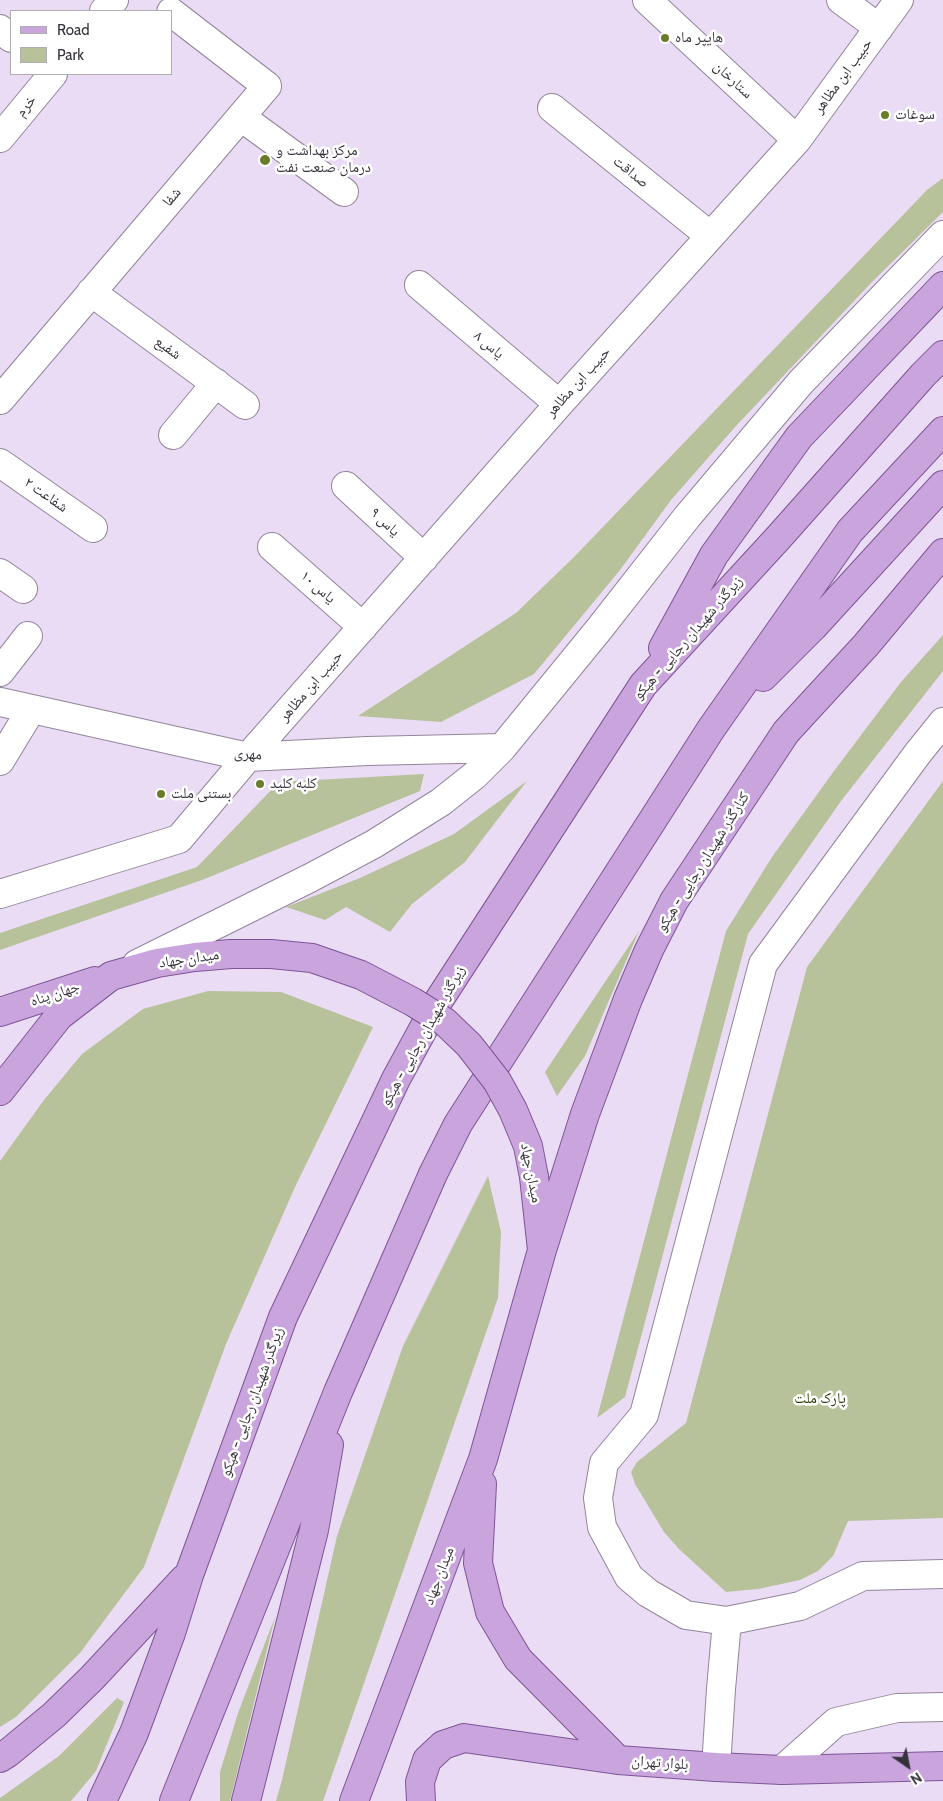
<!DOCTYPE html>
<html>
<head>
<meta charset="utf-8">
<style>
	body { margin:0 }
	#map { position:relative; width:943px; height:1801px; overflow:hidden; background:#eadcf4; font-family:Cabin,sans-serif }
	canvas { display:block }
	.legend { position:absolute; left:10px; top:10px; width:162px; height:65px; box-sizing:border-box; background:#fff; border:1px solid #afadb0; margin:0; padding:6px 9px; list-style:none; font-size:15px; color:#36313a }
	.legend li { display:flex; align-items:center; gap:10px; height:25px }
	.legend b { width:25px; border:1px solid #afadb0 }
	.north { position:absolute; left:883px; top:1741px; width:50px; height:50px; -webkit-text-stroke:4px #fff; paint-order:stroke; rotate:147deg; font-size:14px; font-weight:700; line-height:20px; text-align:center; color:#36313a }
	.north::after { content:''; display:block; margin:auto; width:18px; height:22px; background:#36313a; clip-path:polygon(50% 0,100% 100%,50% 72%,0 100%) }
</style>
</head>
<body>
<div id="map">
<canvas width="943" height="1801"></canvas>
<ul class="legend">
<li><b style="height:6px;background:#c9a4dd"></b>Road</li>
<li><b style="height:14px;background:#b7c29a"></b>Park</li>
</ul>
<div class="north">N</div>
</div>
<script>
const ctx = document.querySelector('canvas').getContext('2d');
ctx.lineJoin = 'round';
function paint(path, color) {
  ctx.fillStyle = color;
  ctx.fill(path, 'evenodd');
}
function toPath(rows) {
  const path = new Path2D();
  for (const r of rows) {
    path.moveTo(r[0], r[1]);
    for (let i = 2; i < r.length; i += 2) path.lineTo(r[i], r[i + 1]);
  }
  return path;
}
function strokePath(path, color, width, dash) {
  ctx.strokeStyle = color;
  ctx.lineWidth = width;
  ctx.lineCap = dash ? 'butt' : 'round';
  ctx.setLineDash(dash || []);
  ctx.stroke(path);
}
function label(font, color, halo, rows, align = 'center') {
  ctx.font = font + ' Cabin,"Noto Naskh Arabic",sans-serif';
  ctx.lineWidth = 5;
  ctx.setLineDash([]);
  ctx.textBaseline = 'middle';
  ctx.strokeStyle = halo;
  ctx.fillStyle = color;
  for (const [text, x, y, turn = 0] of rows) {
    ctx.save();
    ctx.translate(x, y);
    ctx.rotate((+turn || 0) * Math.PI / 180);
    ctx.textAlign = isNaN(turn) ? turn : align;
    if (halo) ctx.strokeText(text, 0, 0);
    ctx.fillText(text, 0, 0);
    ctx.restore();
  }
}
const green = toPath([
	[943,178,943,212,872,282,736,426,671,500,620,570,534,674,441,722,358,716,516,613,574,557,927,190],
	[943,635,943,671,841,801,748,934,625,1397,597,1418,726,931,772,857,834,771,901,682],
	[424,774,420,791,202,880,0,950,0,933,197,867,279,782],
	[527,781,465,862,412,904,390,932,346,907,325,920,286,907,360,878,454,834],
	[943,781,943,1518,848,1521,833,1556,818,1571,800,1580,758,1589,726,1592,679,1549,664,1532,635,1484,631,1472,637,1462,686,1423,807,967],
	[639,931,585,1056,557,1096,545,1072],
	[208,991,281,992,373,1027,295,1187,226,1344,144,1567,80,1653,16,1717,0,1727,0,1161,44,1100,82,1054,143,1009],
	[488,1176,501,1232,498,1298,323,1801,276,1801,282,1780,337,1536,403,1346],
	[275,1617,230,1801,220,1801,220,1772,238,1713],
	[117,1698,124,1702,96,1771,71,1801,0,1801,0,1798,59,1756]
]);
const minor = toPath([
	[647,0,797,140],
	[841,0,879,28],
	[104,11,114,0],
	[0,29,11,38],
	[552,108,709,235],
	[241,117,344,192],
	[0,138,53,74],
	[419,285,559,404],
	[91,292,245,405],
	[0,400,267,86,171,12],
	[173,435,216,383],
	[0,463,93,528],
	[346,486,424,558],
	[272,547,363,627],
	[0,573,23,589],
	[0,672,28,636],
	[0,702,248,757,367,751,502,748],
	[943,722,918,753,763,964,644,1415,604,1463,598,1498,602,1527,629,1577,648,1593,686,1615,727,1621,800,1606,863,1576,943,1574],
	[0,761,31,710],
	[0,894,179,839,248,757,559,404,797,140,899,0],
	[137,964,310,878,374,844,441,802,475,775,502,748,600,628,687,517,801,382,943,235],
	[716,1767,721,1689,727,1621],
	[782,1770,836,1722,897,1708,943,1707]
]);
const major = toPath([
	[663,648,714,555,799,437,943,286],
	[763,677,813,627,943,485],
	[0,1012,95,981],
	[0,1091,59,1016,111,976,157,963,195,957,231,954],
	[542,1250,585,1114,628,999,649,950,674,901,786,732,866,645,943,553],
	[482,1484,478,1563,490,1612,518,1659,618,1760],
	[0,1758,8,1753,54,1715,92,1678,184,1579],
	[102,1801,134,1733,171,1633,189,1575,283,1317,396,1079,439,1000,643,685,779,537,923,375,943,355],
	[174,1801,338,1392,433,1174,458,1124,711,729,850,531,943,431],
	[246,1801,314,1530,329,1445],
	[354,1801,483,1459,542,1250,534,1177],
	[421,1801,420,1782,427,1760,443,1745,464,1738,618,1760,716,1767,782,1770,943,1766]
]);
const majorBridge = toPath([
	[231,954,271,954,312,958,361,975,413,1002,445,1022,469,1045,497,1081,513,1110,528,1146,534,1177]
]);
const markers = [
	[665,38,5,"#6a7b2a"],
	[885,115,5,"#6a7b2a"],
	[265,160,6,"#6a7b2a"],
	[260,784,5,"#6a7b2a"],
	[161,794,5,"#6a7b2a"]
];
const poiNames = [
	["هایپر ماه",675,38],
	["سوغات",895,115],
	["مرکز بهداشت و",276,151],
	["درمان صنعت نفت",276,168],
	["کلبه کلید",270,784],
	["بستنی ملت",171,794]
];
const streetNames = [
	["حبیب ابن مظاهر",843,76,-54],
	["ستارخان",733,80,43],
	["خرم",26,106,-51],
	["صداقت",631,172,39],
	["شفا",172,197,-50],
	["یاس ۸",489,345,40],
	["شفیع",168,348,36],
	["حبیب ابن مظاهر",578,382,-48],
	["شفاعت ۲",46,495,35],
	["یاس ۹",385,522,43],
	["یاس ۱۰",318,587,41],
	["زیرگذر شهیدان رجایی - هپکو",688,638,-49],
	["حبیب ابن مظاهر",311,686,-49],
	["مهری",248,754,5],
	["کنارگذر شهیدان رجایی - هپکو",703,862,-58],
	["میدان جهاد",189,959,-8],
	["جهان پناه",55,994,-18],
	["زیرگذر شهیدان رجایی - هپکو",423,1036,-61],
	["میدان جهاد",531,1173,79],
	["زیرگذر شهیدان رجایی - هپکو",252,1402,-70],
	["میدان جهاد",439,1576,-69],
	["بلوار تهران",660,1763,4]
];
const parkNames = [
	["پارک ملت",820,1399]
];
paint(green, '#b7c29a');
strokePath(minor, '#92859a', 30);
strokePath(major, '#7e5596', 30);
strokePath(minor, '#fff', 28);
strokePath(major, '#c9a4dd', 28);
strokePath(majorBridge, '#7e5596', 30, []);
strokePath(majorBridge, '#c9a4dd', 28);
for (const [x, y, r, color] of markers) {
  const dot = new Path2D();
  dot.arc(x, y, r, 0, 2 * Math.PI);
  ctx.fillStyle = color;
  ctx.fill(dot);
  strokePath(dot, '#fff', 2);
}
label('15px', '#36313a', '#fff', poiNames, 'left');
label('15px', '#36313a', '#fff', streetNames);
label('15px', '#313b0b', '#fff', parkNames);
</script>
</body>
</html>
